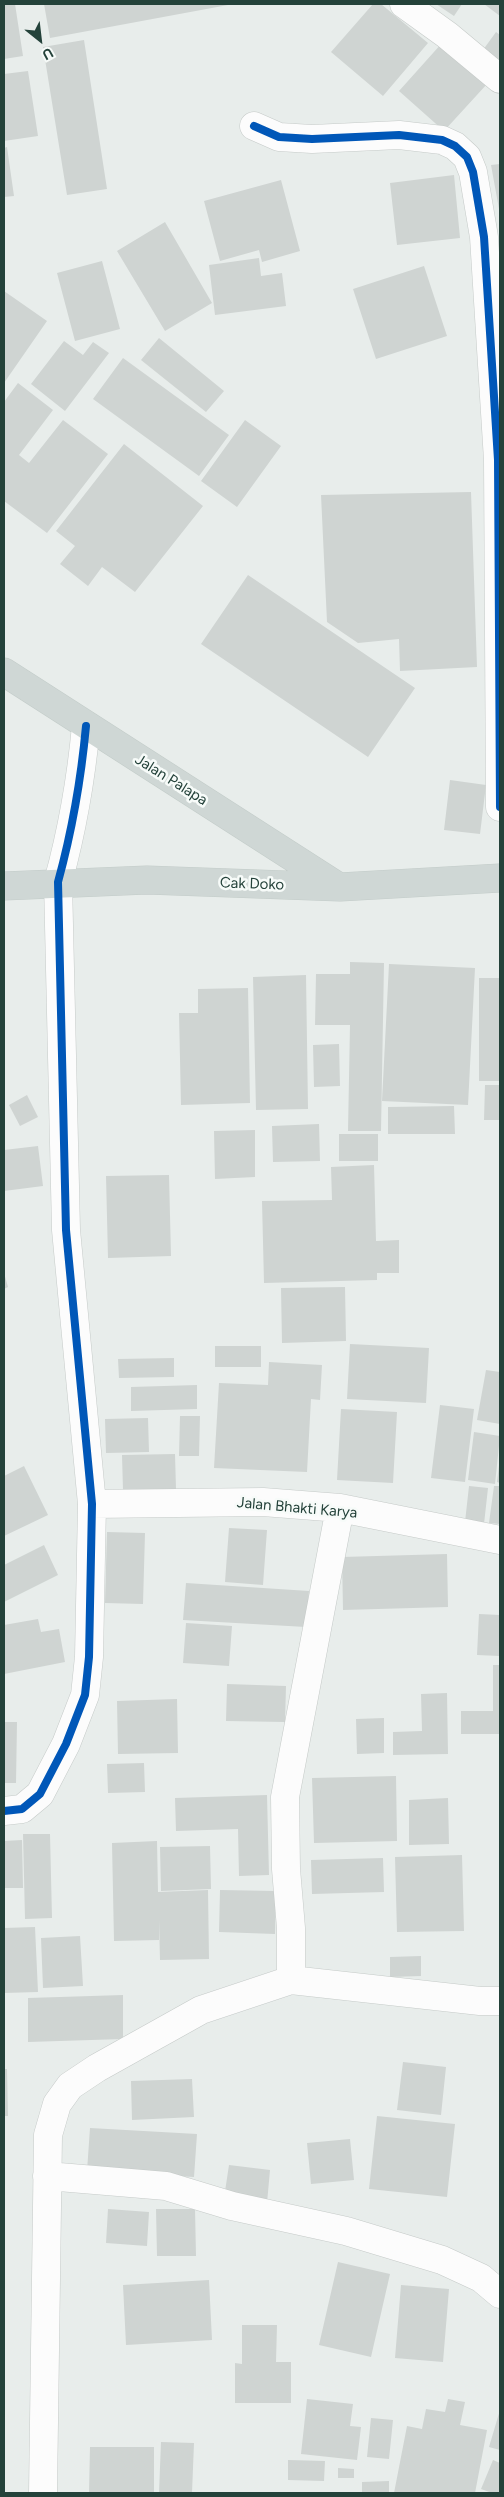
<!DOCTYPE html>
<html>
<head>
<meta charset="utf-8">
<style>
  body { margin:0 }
  #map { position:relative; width:504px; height:2497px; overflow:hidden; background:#e8edeb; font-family:Figtree,sans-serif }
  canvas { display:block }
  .frame { position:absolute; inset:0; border:5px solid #24423a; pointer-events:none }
  .north { position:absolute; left:15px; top:15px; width:50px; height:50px; -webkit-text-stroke:4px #f7fbf9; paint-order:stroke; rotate:151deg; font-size:14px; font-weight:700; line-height:20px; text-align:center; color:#24423a }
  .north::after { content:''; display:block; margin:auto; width:18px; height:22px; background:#24423a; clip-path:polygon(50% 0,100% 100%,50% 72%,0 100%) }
</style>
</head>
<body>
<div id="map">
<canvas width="504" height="2497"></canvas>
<div class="frame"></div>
<div class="north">U</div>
</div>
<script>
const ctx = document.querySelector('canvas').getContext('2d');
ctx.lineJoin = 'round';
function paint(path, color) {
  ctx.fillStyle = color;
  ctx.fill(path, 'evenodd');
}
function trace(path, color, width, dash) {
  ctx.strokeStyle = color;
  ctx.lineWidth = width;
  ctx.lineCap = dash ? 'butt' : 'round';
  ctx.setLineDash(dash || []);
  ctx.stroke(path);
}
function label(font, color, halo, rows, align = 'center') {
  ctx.font = font + ' Figtree,sans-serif';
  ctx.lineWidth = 5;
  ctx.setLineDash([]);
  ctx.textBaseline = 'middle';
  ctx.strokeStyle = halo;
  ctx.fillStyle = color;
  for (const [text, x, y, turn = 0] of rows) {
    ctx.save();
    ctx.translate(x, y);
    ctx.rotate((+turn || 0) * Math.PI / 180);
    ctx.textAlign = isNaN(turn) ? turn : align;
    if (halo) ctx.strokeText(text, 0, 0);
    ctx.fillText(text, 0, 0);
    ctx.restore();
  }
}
paint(new Path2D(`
  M4 4H15L23 56 4 59Z
  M44 4H228V5L50 38Z
  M373 4H381L428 43 383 96 331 52Z
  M436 4H462L454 16Z
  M484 4H500V16Z
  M496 32 500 35V62L483 50Z
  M84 40 107 189 67 195 43 47Z
  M442 43 487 84 444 131 399 91Z
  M28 71 38 136 4 141V74Z
  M7 147 14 196 4 197V148Z
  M500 164V209H499L491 165Z
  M454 175 460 238 397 245 390 183Z
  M281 180 300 251 262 262 259 250 220 261 204 201Z
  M165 222 212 303 165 331 117 251Z
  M259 258 261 276 282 273 286 306 215 315 209 265Z
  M102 261 120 329 75 341 57 273Z
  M424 266 447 336 376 359 353 289Z
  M4 291 47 321 4 383Z
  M159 338 224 391 206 412 141 360Z
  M64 341 83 355 93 342 109 353 65 411 31 384Z
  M123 358 229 435 199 476 93 399Z
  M18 383 53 410 19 455 29 463 63 420 108 454 47 533 4 501V402Z
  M245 420 281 446 237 507 201 481Z
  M124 444 203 506 135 592 102 567 88 586 60 564 75 546 56 531Z
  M471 492 477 667 400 671 399 639 358 643 327 622 321 495Z
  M248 575 415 688 368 757 201 644Z
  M450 780 486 785 480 834 444 830Z
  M350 962 384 963 381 1131H348L350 1025H315L316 974H350Z
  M389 964 475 968 468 1105 382 1101Z
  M306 975 308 1109 256 1110 253 977Z
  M479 978H500V1081H479Z
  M248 988 250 1103 181 1105 179 1013H198V989Z
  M339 1044 340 1086 314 1087 313 1045Z
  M485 1085H500V1120H484Z
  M27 1095 38 1117 20 1126 9 1105Z
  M454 1106 455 1134H388V1107Z
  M319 1124 320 1161 273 1162 272 1126Z
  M255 1130V1177L215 1179 214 1131Z
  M339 1134H378V1161H339Z
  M38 1146 43 1186 4 1191V1150Z
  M374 1165 376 1241 399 1240V1273H377V1280L264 1283 262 1201 332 1200 331 1167Z
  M169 1175 171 1256 108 1258 106 1176Z
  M4 1273 8 1287 4 1289Z
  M345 1287 346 1341 282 1343 281 1288Z
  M350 1344 429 1348 426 1403 347 1399Z
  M215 1346H261V1367H215Z
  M174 1358V1377L119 1378 118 1359Z
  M269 1362 322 1365 320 1400 311 1399 307 1472 214 1468 219 1383 268 1385Z
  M486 1370 500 1372V1424L477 1420Z
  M197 1385V1409L131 1411V1387Z
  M440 1405 474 1409 465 1482 431 1478Z
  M341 1409 397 1412 393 1483 337 1480Z
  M180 1416H200L199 1456H179Z
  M148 1418 149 1452 106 1453 105 1419Z
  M474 1432 500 1436 495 1484 468 1480Z
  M175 1454 176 1489 123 1490 122 1455Z
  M499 1465H500V1483L497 1482Z
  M24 1466 48 1515 4 1536V1476Z
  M469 1486 488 1488 484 1524 465 1522Z
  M494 1486H500V1524L489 1523Z
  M229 1528 267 1530 263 1585 225 1582Z
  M107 1532 145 1533 143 1604 105 1603Z
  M44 1545 58 1575 4 1602V1565Z
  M447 1554 448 1607 343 1610 342 1557Z
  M186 1583 309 1591 306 1627 183 1620Z
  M479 1614 500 1615V1656L477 1655Z
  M38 1619 41 1632 59 1629 65 1662 4 1674V1625Z
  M186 1623 232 1626 229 1666 183 1663Z
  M493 1665H500V1734H461V1711H493Z
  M227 1684 286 1686 285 1722 226 1721Z
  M447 1693 448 1754 393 1755V1732L422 1731 421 1694Z
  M177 1699 178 1753 118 1754 117 1701Z
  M384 1718V1753L357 1754 356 1719Z
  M4 1722H17L16 1783H4Z
  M144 1763 145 1792 108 1793 107 1764Z
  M396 1776 397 1841 314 1843 312 1778Z
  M267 1795 269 1875 239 1876 238 1829 176 1831 175 1798Z
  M448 1798 449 1844 409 1845V1800Z
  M23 1834H50L52 1918 25 1919Z
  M22 1840 23 1888H4V1841Z
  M157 1841 158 1892 208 1890 209 1959 160 1960 159 1920V1940L114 1941 112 1843Z
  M210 1846 211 1889 161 1891 160 1847Z
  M462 1855 464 1931 397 1932 395 1857Z
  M383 1858 384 1892 312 1894 311 1860Z
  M220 1890 276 1891 275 1934 219 1932Z
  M35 1927 38 1992 4 1993V1928Z
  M80 1936 83 1986 43 1988 41 1938Z
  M421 1956V1976L390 1977V1957Z
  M123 1995V2039L28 2042V1998Z
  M403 2062 446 2067 441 2115 397 2110Z
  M4 2069H7L8 2116H4Z
  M192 2079 194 2117 132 2120 131 2081Z
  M377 2116 455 2124 447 2197 369 2189Z
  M90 2128 197 2134 194 2177 87 2171Z
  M350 2139 354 2180 311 2184 307 2143Z
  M229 2165 270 2170 267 2203 224 2198Z
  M108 2209 149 2212 147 2246 106 2243Z
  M156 2209H195L196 2256H157Z
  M338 2262 390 2274 371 2357 319 2345Z
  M209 2280 212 2340 126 2345 123 2285Z
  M401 2285 449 2289 443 2362 395 2358Z
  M242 2325H277L276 2362H291V2403H235V2363L242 2364Z
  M307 2399 353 2404 350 2426 361 2427 357 2460 301 2454Z
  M448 2399 465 2402 460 2425 487 2430 475 2493H394L407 2426 422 2429 426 2409 445 2412Z
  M500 2410V2450L489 2447Z
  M371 2418 393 2420 389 2459 367 2457Z
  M161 2442 194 2443 192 2493H159Z
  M90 2447H154V2493H89Z
  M288 2460 325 2461 324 2481 288 2480Z
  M493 2460 500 2463V2493H492L481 2489Z
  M338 2468 354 2469V2478H338Z
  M389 2481V2493H362V2482Z`), '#cfd4d2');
const minor = new Path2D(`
  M404 4 447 35 500 79
  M254 126 279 137 312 139 399 135 442 140 455 146 467 157 473 172 484 237 498 460 500 807
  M92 1504 263 1502 340 1508 500 1540
  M4 1811 22 1809 40 1794 66 1744 85 1695 89 1657 92 1504 66 1230 58 882C72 831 81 780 86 726
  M291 1980V1928L286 1869 285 1797 340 1508
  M47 2176 166 2186 232 2206 346 2231 442 2260 481 2278 500 2294
  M43 2493 48 2135 57 2104 70 2086 97 2068 201 2010 291 1980 480 2001H500`);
const major = new Path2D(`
  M4 672 339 887
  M4 886 147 880 340 887 500 878`);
trace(minor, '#c5cac8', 29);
trace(major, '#c3ccc9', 29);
trace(minor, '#fcfcfc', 28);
trace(major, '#cfd7d5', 28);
trace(new Path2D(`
  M254 126 279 137 312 139 399 135 442 140 455 146 467 157 473 172 484 237 498 460 500 807
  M4 1811 22 1809 40 1794 66 1744 85 1695 89 1657 92 1504 66 1230 58 882C72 831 81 780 86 726`), '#0057b8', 8);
label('15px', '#24423a', '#f7fbf9', [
  ["Jalan Palapa",171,780,32],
  ["Cak Doko",252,884,2],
  ["Jalan Bhakti Karya",297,1508,5]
]);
</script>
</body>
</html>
